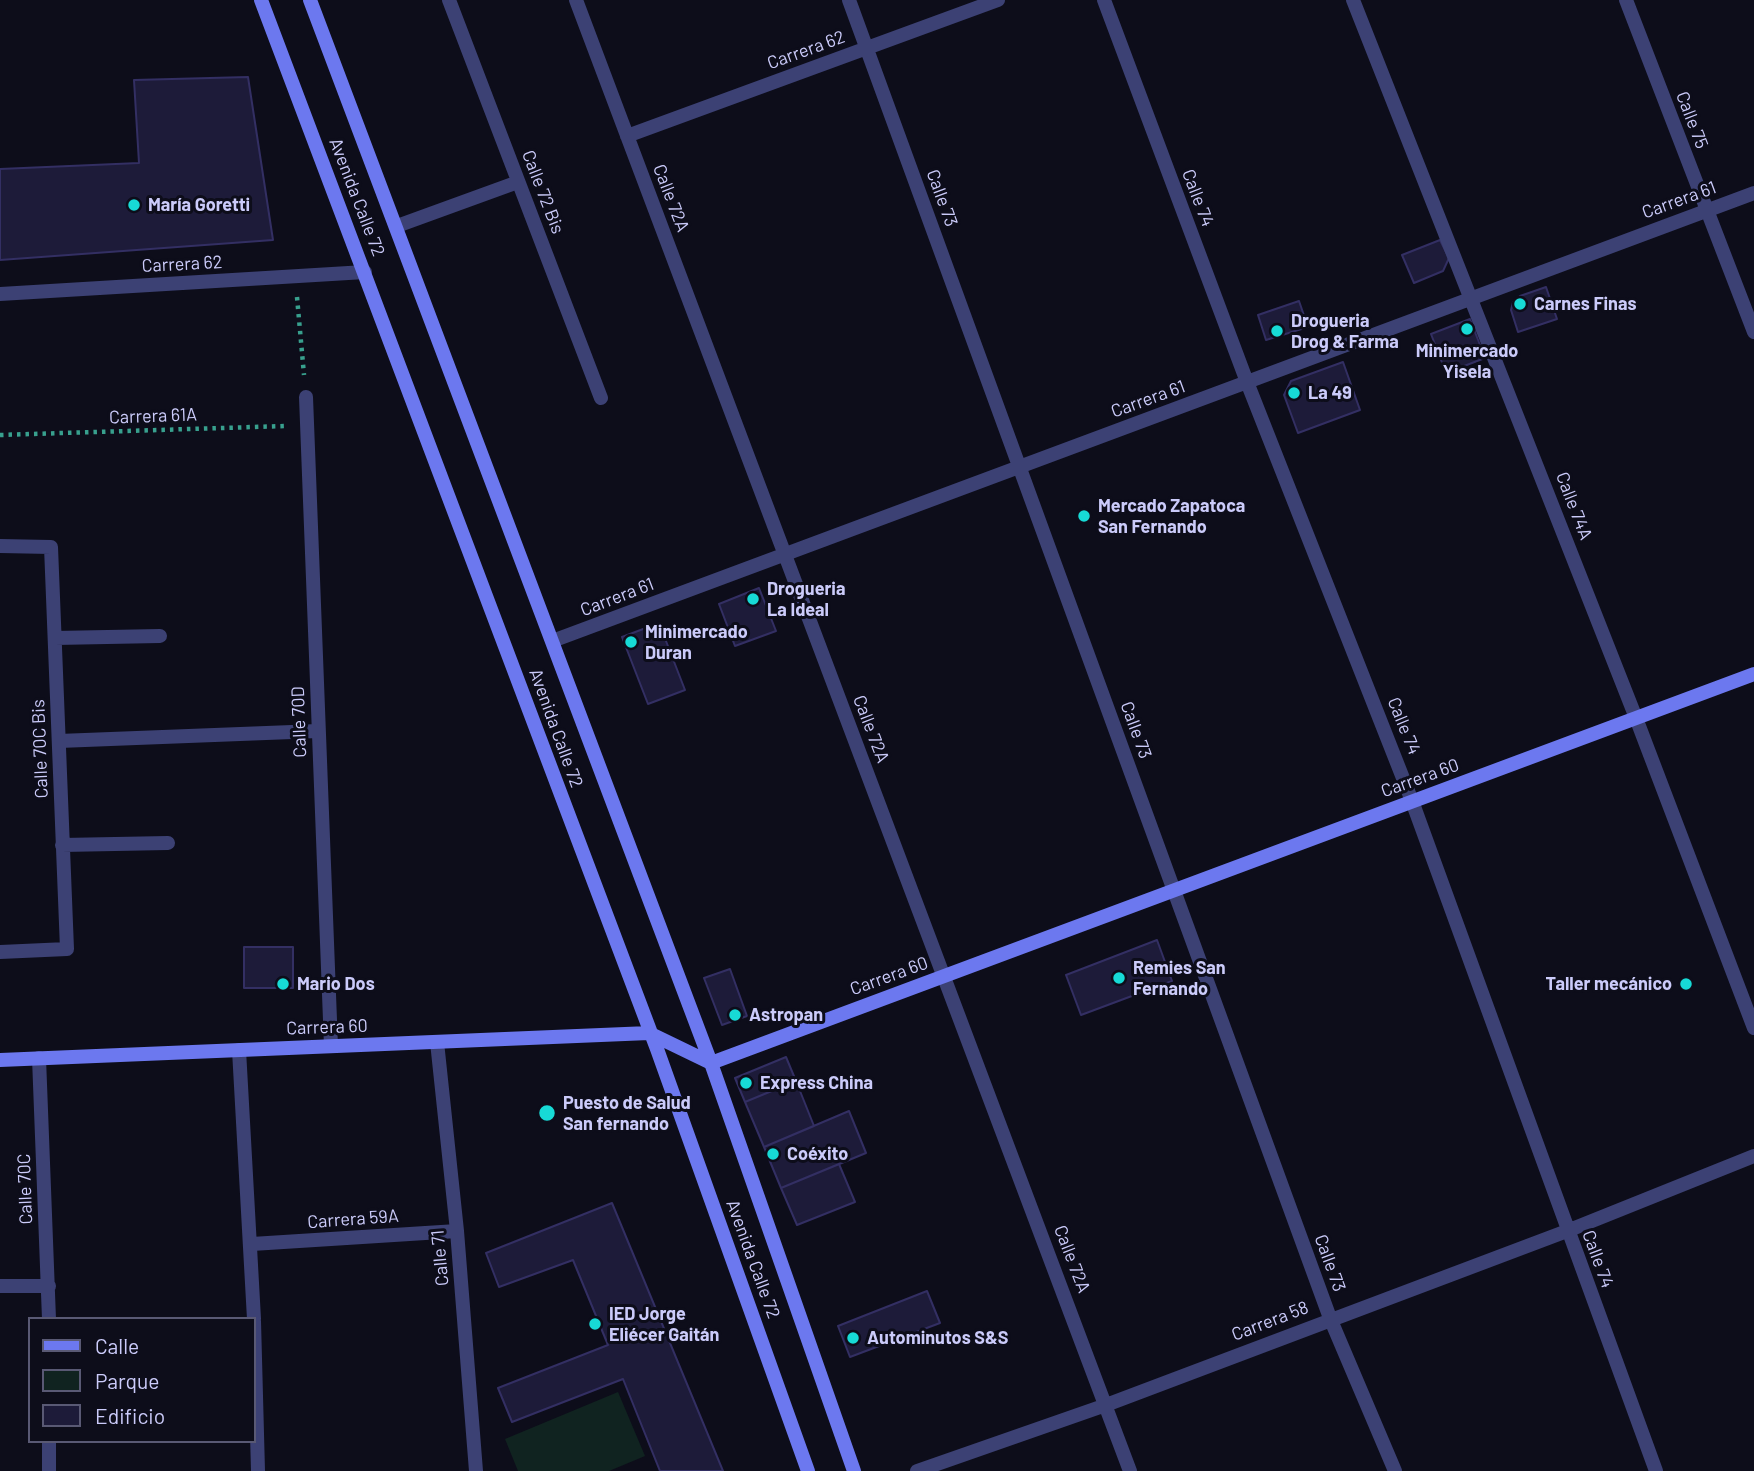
<!DOCTYPE html>
<html>
<head>
<meta charset="utf-8">
<style>
  body { margin:0 }
  #map { position:relative; width:1754px; height:1471px; overflow:hidden; background:#0d0d1a; font-family:Barlow,sans-serif }
  canvas { display:block }
  .legend { position:absolute; left:28px; top:1317px; width:228px; height:126px; box-sizing:border-box; background:#0d0d1a; border:2px solid #595974; margin:0; padding:9px 12px; list-style:none; font-size:21px; color:#cbcbfa }
  .legend li { display:flex; align-items:center; gap:14px; height:35px }
  .legend b { width:35px; border:2px solid #595974 }
</style>
</head>
<body>
<div id="map">
<canvas width="1754" height="1471"></canvas>
<ul class="legend">
<li><b style="height:9px;background:#6c78ef"></b>Calle</li>
<li><b style="height:19px;background:#102320"></b>Parque</li>
<li><b style="height:19px;background:#1d1b39"></b>Edificio</li>
</ul>
</div>
<script>
const ctx = document.querySelector('canvas').getContext('2d');
ctx.lineJoin = 'round';
function paint(path, color) {
  ctx.fillStyle = color;
  ctx.fill(path, 'evenodd');
}
function trace(path, color, width, dash) {
  ctx.strokeStyle = color;
  ctx.lineWidth = width;
  ctx.lineCap = dash ? 'butt' : 'round';
  ctx.setLineDash(dash || []);
  ctx.stroke(path);
}
function label(font, color, halo, rows, align = 'center') {
  ctx.font = font + ' Barlow,sans-serif';
  ctx.lineWidth = 6;
  ctx.setLineDash([]);
  ctx.textBaseline = 'middle';
  ctx.strokeStyle = halo;
  ctx.fillStyle = color;
  for (const [text, x, y, turn = 0] of rows) {
    ctx.save();
    ctx.translate(x, y);
    ctx.rotate((+turn || 0) * Math.PI / 180);
    ctx.textAlign = isNaN(turn) ? turn : align;
    if (halo) ctx.strokeText(text, 0, 0);
    ctx.fillText(text, 0, 0);
    ctx.restore();
  }
}
paint(new Path2D(`
  M618 1392 645 1456 609 1471H518L505 1439Z`), '#102320');
const building = new Path2D(`
  M248 77 273 240 0 260V169L139 163 134 80Z
  M1440 240 1449 258 1443 271 1414 283 1402 255Z
  M1546 287 1557 319 1518 332 1511 310 1513 302 1520 296Z
  M1299 301 1308 327 1266 340 1258 315Z
  M1470 319 1485 358 1446 373 1431 334Z
  M1343 362 1360 410 1298 433 1284 395 1291 381Z
  M759 588 776 631 735 646 719 604Z
  M659 623 685 690 648 704 622 637Z
  M1157 940 1172 981 1081 1015 1066 975Z
  M244 947H293V988H244Z
  M730 969 747 1016 722 1025 704 978Z
  M786 1057 796 1081 745 1102 735 1078Z
  M796 1081 814 1126 764 1147 745 1102Z
  M849 1111 866 1153 781 1188 764 1147Z
  M839 1164 855 1202 797 1225 781 1188Z
  M612 1203 723 1471H660L623 1379 512 1422 498 1388 608 1345 573 1260 499 1287 486 1253Z
  M927 1291 940 1323 850 1357 838 1326Z`);
paint(building, '#1d1b39');
trace(building, '#332f63', 2);
trace(new Path2D(`
  M297 297 304 375
  M0 435 285 426`), '#38a08e', 4.5, [3.5, 5]);
trace(new Path2D(`
  M449 0 601 398
  M397 226 518 182`), '#3c4174', 14);
trace(new Path2D(`
  M576 0 1130 1471
  M849 0 1330 1318 1395 1471
  M1104 0 1247 382 1412 801 1656 1471
  M1353 0 1636 718 1754 1028
  M1626 0 1754 332
  M627 136 998 0
  M0 294 365 272
  M306 397 331 1046
  M0 546 51 547 67 949 0 952
  M55 638 160 636
  M555 640 1754 193
  M59 741 318 731
  M62 845 168 843
  M437 1042 457 1231 476 1471
  M239 1050 254 1319
  M39 1058 49 1319
  M252 1244 457 1231
  M0 1286H49
  M254 1321 258 1471
  M49 1441V1471
  M917 1471 1106 1405 1567 1231 1754 1156`), '#3c4174', 14);
trace(new Path2D(`
  M261 0 657 1049 808 1471
  M310 0 711 1063 854 1471
  M0 1060 649 1033 711 1063 1754 674`), '#6c78ef', 14);
for (const [x, y, r, color] of [
  [134,205,7,"#17dad6"],
  [1520,304,7,"#17dad6"],
  [1467,329,7,"#17dad6"],
  [1277,331,7,"#17dad6"],
  [1294,393,7,"#17dad6"],
  [1084,516,7,"#17dad6"],
  [753,599,7,"#17dad6"],
  [631,642,7,"#17dad6"],
  [1119,978,7,"#17dad6"],
  [283,984,7,"#17dad6"],
  [1686,984,7,"#17dad6"],
  [735,1015,7,"#17dad6"],
  [746,1083,7,"#17dad6"],
  [547,1113,9,"#17dad6"],
  [773,1154,7,"#17dad6"],
  [595,1324,7,"#17dad6"],
  [853,1338,7,"#17dad6"]
]) {
  const dot = new Path2D();
  dot.arc(x, y, r, 0, 2 * Math.PI);
  ctx.fillStyle = color;
  ctx.fill(dot);
  trace(dot, '#0d0d1a', 2.5);
}
label('18px', '#cbcbfa', '#0d0d1a', [
  ["Carrera 62",806,50,-20],
  ["Calle 75",1692,120,69],
  ["Calle 72 Bis",543,192,69],
  ["Avenida Calle 72",357,197,69],
  ["Calle 72A",671,198,69],
  ["Calle 73",942,198,70],
  ["Calle 74",1198,198,69],
  ["Carrera 61",1679,200,-20],
  ["Carrera 62",182,264,-3],
  ["Carrera 61",1148,399,-20],
  ["Carrera 61A",153,416,-2],
  ["Calle 74A",1574,506,69],
  ["Carrera 61",617,597,-21],
  ["Calle 70D",299,722,-92],
  ["Calle 74",1404,726,68],
  ["Avenida Calle 72",556,728,70],
  ["Calle 72A",871,729,69],
  ["Calle 73",1136,730,70],
  ["Calle 70C Bis",40,749,-92],
  ["Carrera 60",1420,778,-20],
  ["Carrera 60",889,976,-20],
  ["Carrera 60",327,1027,-2],
  ["Calle 70C",25,1189,-92],
  ["Carrera 59A",353,1219,-4],
  ["Calle 71",440,1258,-95],
  ["Avenida Calle 72",753,1259,70],
  ["Calle 72A",1072,1259,69],
  ["Calle 74",1598,1259,70],
  ["Calle 73",1330,1263,70],
  ["Carrera 58",1270,1321,-21]
]);
label('bold 18px', '#cbcbfa', '#0d0d1a', [
  ["María Goretti",148,205],
  ["Carnes Finas",1534,304],
  ["Drogueria",1291,321],
  ["Drog & Farma",1291,342],
  ["Minimercado",1467,351,"center"],
  ["Yisela",1467,372,"center"],
  ["La 49",1308,393],
  ["Mercado Zapatoca",1098,506],
  ["San Fernando",1098,527],
  ["Drogueria",767,589],
  ["La Ideal",767,610],
  ["Minimercado",645,632],
  ["Duran",645,653],
  ["Remies San",1133,968],
  ["Fernando",1133,989],
  ["Mario Dos",297,984],
  ["Taller mecánico",1672,984,"right"],
  ["Astropan",749,1015],
  ["Express China",760,1083],
  ["Puesto de Salud",563,1103],
  ["San fernando",563,1124],
  ["Coéxito",787,1154],
  ["IED Jorge",609,1314],
  ["Eliécer Gaitán",609,1335],
  ["Autominutos S&S",867,1338]
], 'left');
</script>
</body>
</html>
